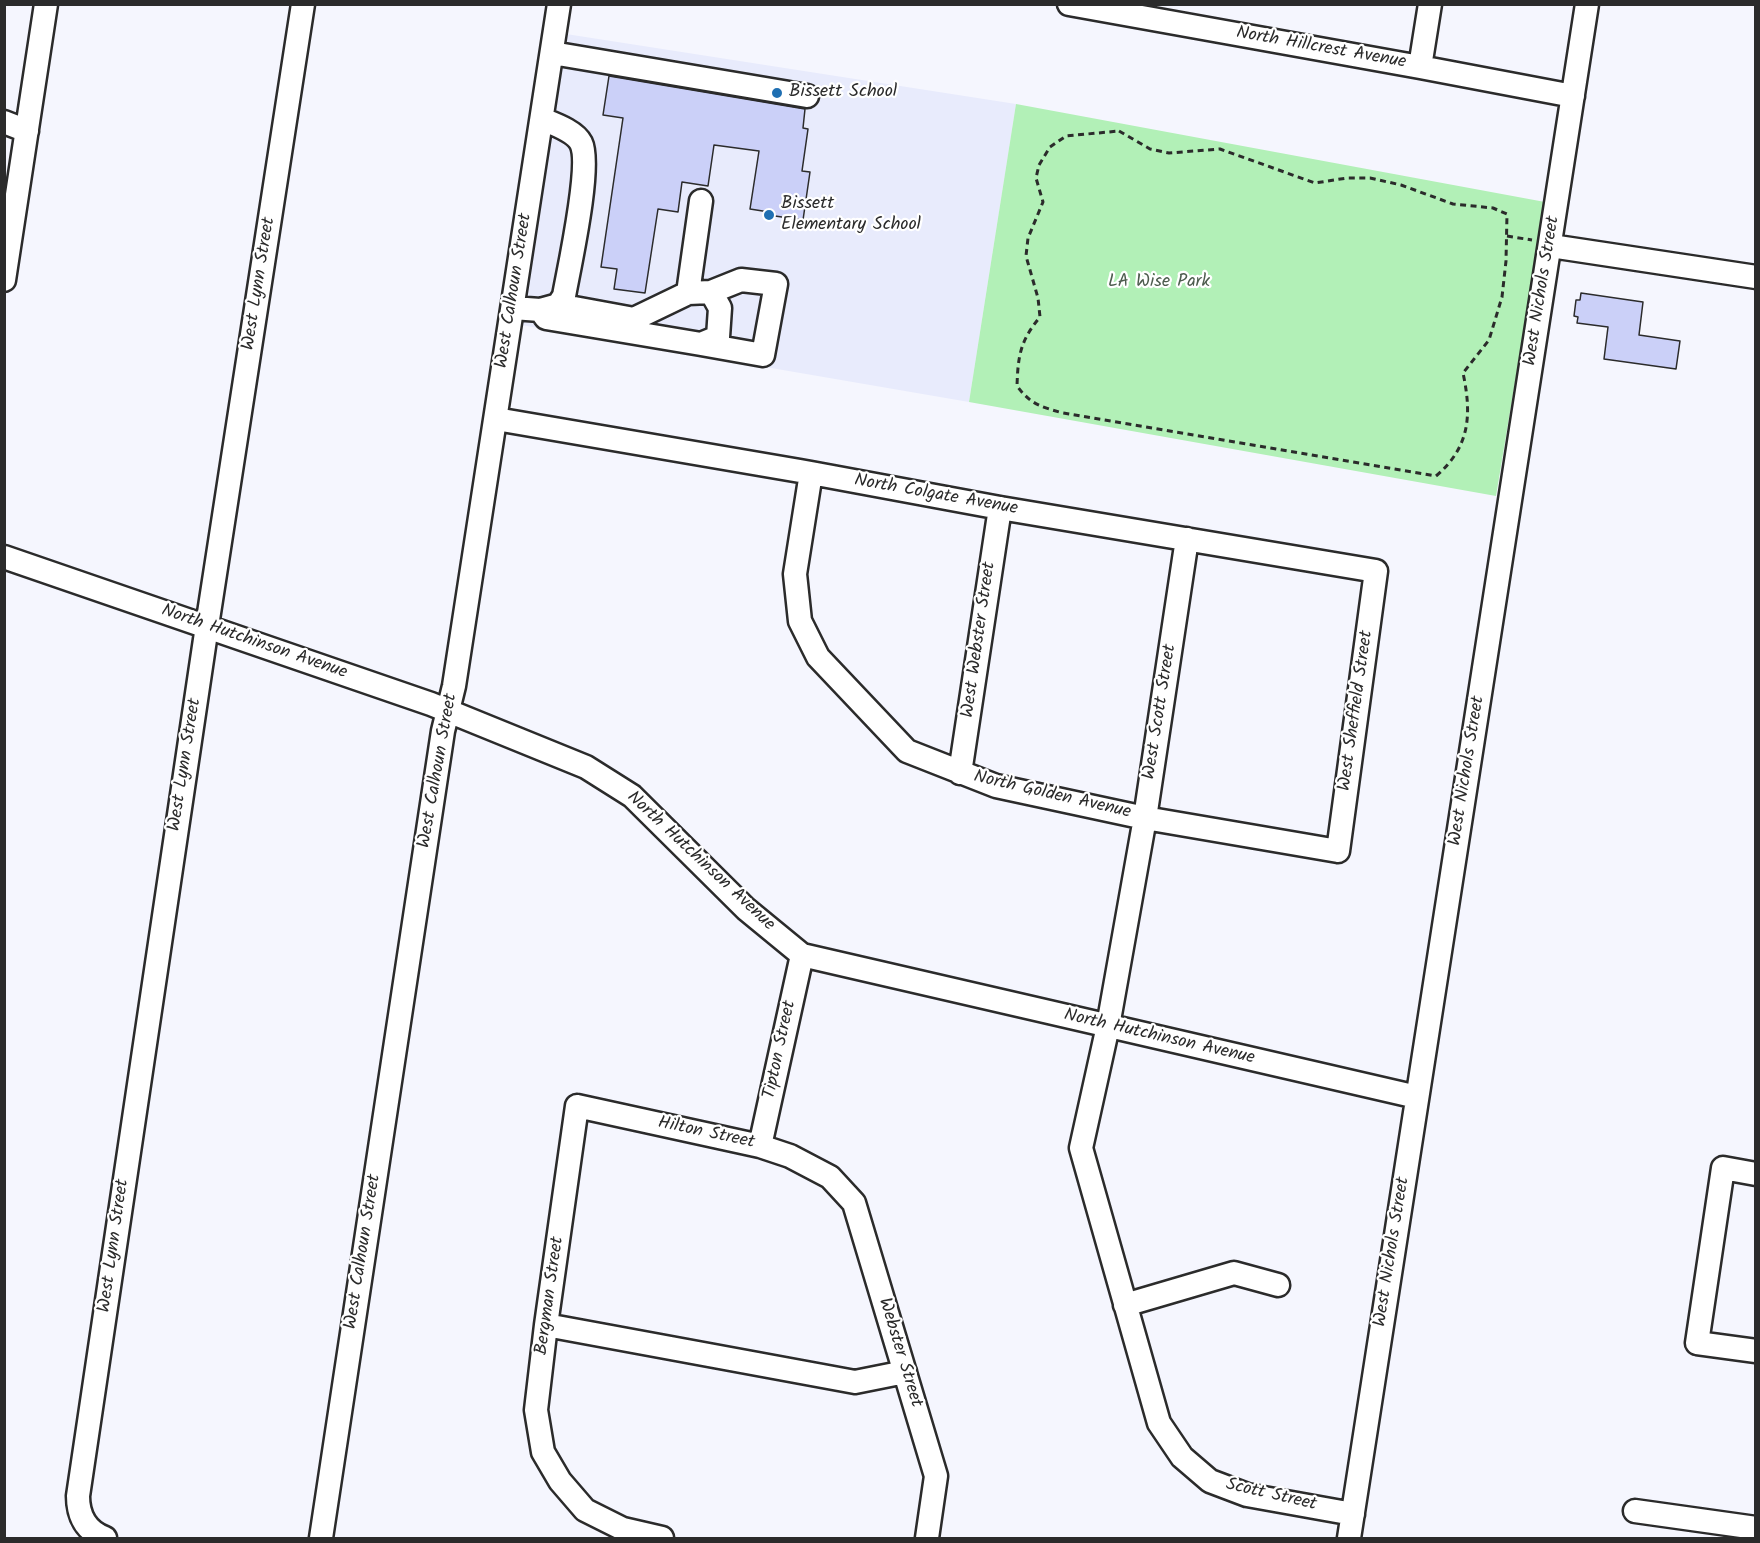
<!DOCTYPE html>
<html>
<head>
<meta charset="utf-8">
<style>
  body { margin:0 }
  #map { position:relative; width:1760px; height:1543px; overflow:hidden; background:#f5f6fe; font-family:Kalam,sans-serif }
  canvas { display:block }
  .frame { position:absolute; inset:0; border:6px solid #2b2b2b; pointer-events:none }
</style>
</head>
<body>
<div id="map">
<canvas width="1760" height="1543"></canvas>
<div class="frame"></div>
</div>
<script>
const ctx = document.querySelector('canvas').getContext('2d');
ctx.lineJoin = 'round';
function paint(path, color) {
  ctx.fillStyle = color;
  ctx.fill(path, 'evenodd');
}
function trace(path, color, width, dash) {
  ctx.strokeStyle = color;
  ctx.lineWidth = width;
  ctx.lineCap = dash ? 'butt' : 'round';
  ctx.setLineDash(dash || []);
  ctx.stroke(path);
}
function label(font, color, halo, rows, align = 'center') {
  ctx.font = font + ' Kalam,sans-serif';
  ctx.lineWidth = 4.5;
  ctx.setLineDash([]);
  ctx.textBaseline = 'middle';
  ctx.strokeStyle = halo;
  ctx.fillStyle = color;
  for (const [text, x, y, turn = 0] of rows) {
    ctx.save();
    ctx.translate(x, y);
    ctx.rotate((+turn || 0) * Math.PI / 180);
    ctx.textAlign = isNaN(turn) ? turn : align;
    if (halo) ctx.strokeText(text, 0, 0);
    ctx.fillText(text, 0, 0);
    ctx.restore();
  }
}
paint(new Path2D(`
  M566 34 1016 104 969 402 521 325Z`), '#e8ebfc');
paint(new Path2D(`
  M1016 104 1545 202 1496 496 969 402Z`), '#b2f0b7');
const building = new Path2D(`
  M609 76 805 109 803 128 808 129 802 171 810 172 803 220 768 215 769 212 750 209 759 151 714 145 708 186 682 182 678 212 658 209 645 293 614 289 617 269 601 267 623 118 603 115Z
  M1581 293 1643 302 1639 335 1680 341 1676 369 1604 359 1608 327 1577 323 1578 317 1574 316 1576 300H1580Z`);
paint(building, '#cbd0f8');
trace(building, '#2b2b2b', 1.5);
const minor = new Path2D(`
  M1069 4 1420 67 1573 96
  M552 53 807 96
  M1420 67 1430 4
  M542 119C554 124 575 131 581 143 592 165 569 268 564 296L558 305
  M4 122 27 131
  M1551 246 1756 277
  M4 280 46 4
  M688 293 701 201
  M513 308 540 310 558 305 634 319 688 293 711 292 720 308 718 337 701 344 546 318 540 310
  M701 344 763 355 776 284 741 280 711 292
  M496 419 800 471 811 473 1000 508 1376 571 1338 851 1145 818 996 786 907 751 818 657 800 621 795 574 811 473
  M1187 539 1145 818 1108 1026 1081 1148 1159 1423 1182 1457 1210 1481 1247 1495 1353 1514
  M4 557 431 704 586 767 632 796 746 909 802 955 1417 1097
  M960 773 1000 508
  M760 1146 802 955
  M1756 1174 1723 1168 1697 1343 1756 1351
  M1125 1305 1234 1273 1278 1285
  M546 1325 855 1382 905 1372
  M1635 1511 1756 1528
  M105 1538C86 1531 78 1516 78 1496L207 626 303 4
  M321 1538 443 731 454 686 559 4
  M662 1538 623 1529 585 1510 560 1481 543 1452 536 1410 546 1325 577 1106 760 1146 790 1156 830 1177 854 1203 936 1476 927 1538
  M1349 1538 1587 4`);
trace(minor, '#2b2b2b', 27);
trace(new Path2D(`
  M1119 131 1150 149 1169 153 1220 149 1315 183 1347 178H1370L1401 185 1453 204 1493 208 1507 214 1506 261 1502 297 1489 340 1463 373C1472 415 1470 447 1436 476L1063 413C1042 407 1031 405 1017 386 1018 356 1020 341 1040 317L1038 298 1026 256 1028 238 1043 202 1036 178 1039 165 1050 147 1066 136Z
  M1507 236 1532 240`), '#2b2b2b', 3, [6, 4.5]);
trace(minor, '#fff', 22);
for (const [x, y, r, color] of [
  [777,93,6,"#1f6fb2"],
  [769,215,6,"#1f6fb2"]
]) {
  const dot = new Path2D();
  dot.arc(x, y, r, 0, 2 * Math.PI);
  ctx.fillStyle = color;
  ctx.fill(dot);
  trace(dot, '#fff', 2);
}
label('18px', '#2b2b2b', '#fff', [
  ["North Hillcrest Avenue",1321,49,10],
  ["West Lynn Street",260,284,-81],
  ["West Calhoun Street",515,291,-81],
  ["West Nichols Street",1543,291,-81],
  ["North Colgate Avenue",936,496,10],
  ["West Webster Street",980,640,-82],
  ["North Hutchinson Avenue",254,643,19],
  ["West Sheffield Street",1357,711,-82],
  ["West Scott Street",1161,712,-81],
  ["West Lynn Street",186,765,-81],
  ["West Calhoun Street",439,771,-80],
  ["West Nichols Street",1468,771,-81],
  ["North Golden Avenue",1052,796,13],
  ["North Hutchinson Avenue",700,862,43],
  ["North Hutchinson Avenue",1159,1038,13],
  ["Tipton Street",781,1050,-78],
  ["Hilton Street",706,1134,12],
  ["West Lynn Street",115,1246,-82],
  ["West Calhoun Street",364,1252,-81],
  ["West Nichols Street",1393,1252,-81],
  ["Bergman Street",551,1296,-82],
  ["Webster Street",899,1353,73],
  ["Scott Street",1271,1496,13]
]);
label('18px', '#2b2b2b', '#fff', [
  ["Bissett School",789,93],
  ["Bissett",781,205],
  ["Elementary School",781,226]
], 'left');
label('18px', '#4d5c4e', '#fff', [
  ["LA Wise Park",1159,283]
]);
</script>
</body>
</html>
